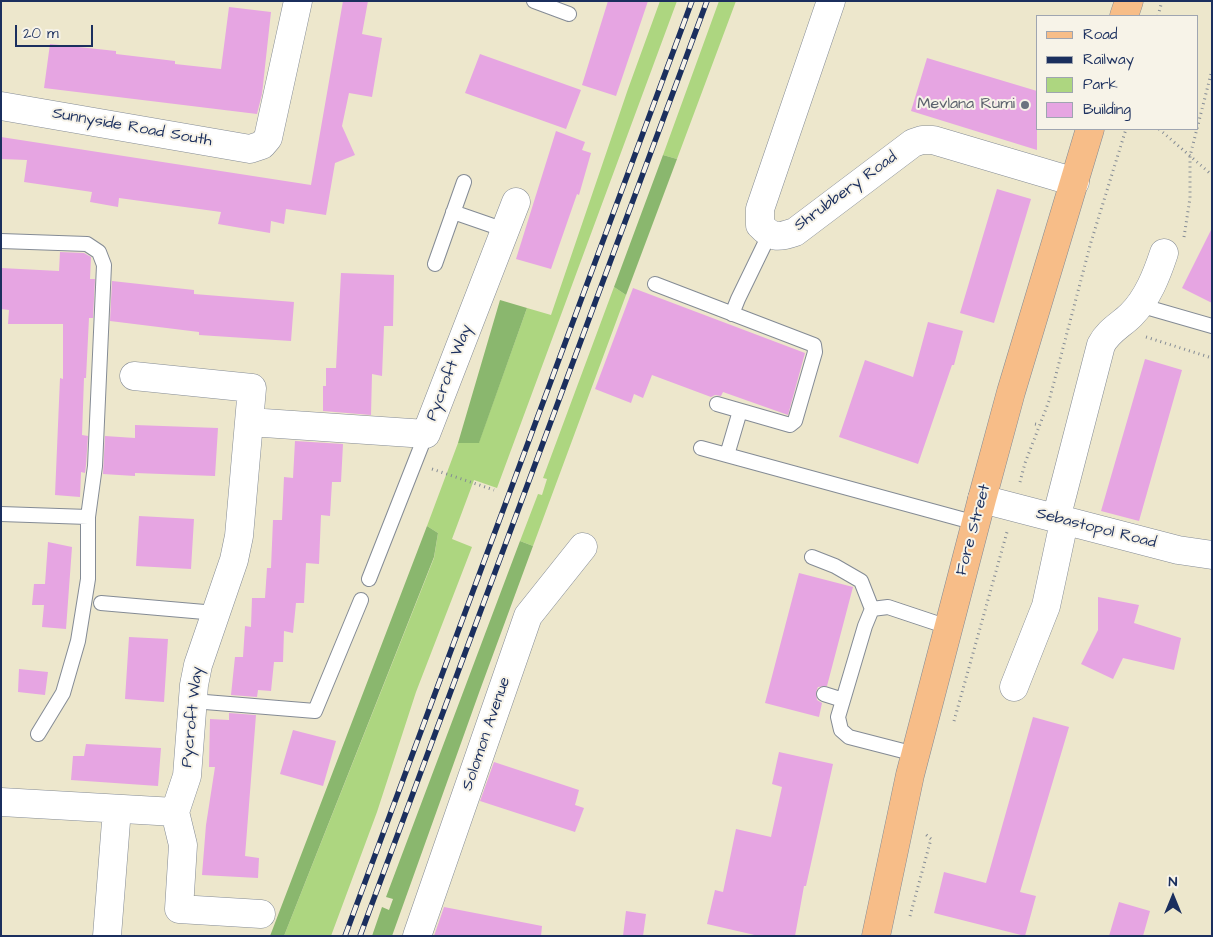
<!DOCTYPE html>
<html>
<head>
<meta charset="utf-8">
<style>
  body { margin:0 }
  #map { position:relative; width:1213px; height:937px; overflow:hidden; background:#ede7cc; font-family:"Architects Daughter",sans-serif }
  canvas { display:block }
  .frame { position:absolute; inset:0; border:2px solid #1b2f5e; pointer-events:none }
  .legend { position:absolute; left:1036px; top:15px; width:162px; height:115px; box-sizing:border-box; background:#f7f3e8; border:1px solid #9fa5b1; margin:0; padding:6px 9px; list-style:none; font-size:15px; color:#1b2f5e }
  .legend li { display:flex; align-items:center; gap:10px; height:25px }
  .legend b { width:25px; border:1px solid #9fa5b1 }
  .north { position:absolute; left:1148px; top:872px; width:50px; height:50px; -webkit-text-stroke:4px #f7f3e8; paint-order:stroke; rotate:0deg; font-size:14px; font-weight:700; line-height:20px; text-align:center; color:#1b2f5e }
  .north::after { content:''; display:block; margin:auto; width:18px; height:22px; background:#1b2f5e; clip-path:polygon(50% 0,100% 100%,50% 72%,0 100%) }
  .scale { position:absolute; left:15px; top:25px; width:78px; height:22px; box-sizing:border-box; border:2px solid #1b2f5e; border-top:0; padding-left:6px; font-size:15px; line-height:18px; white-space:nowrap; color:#1b2f5e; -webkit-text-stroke:4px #f7f3e8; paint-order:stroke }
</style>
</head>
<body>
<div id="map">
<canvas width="1213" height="937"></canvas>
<div class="frame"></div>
<ul class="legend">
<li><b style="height:6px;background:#f7bd88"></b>Road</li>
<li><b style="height:6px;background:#1b2f5e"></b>Railway</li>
<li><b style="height:14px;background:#add680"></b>Park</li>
<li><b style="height:14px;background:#e6a5e2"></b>Building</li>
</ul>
<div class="north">N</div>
<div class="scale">20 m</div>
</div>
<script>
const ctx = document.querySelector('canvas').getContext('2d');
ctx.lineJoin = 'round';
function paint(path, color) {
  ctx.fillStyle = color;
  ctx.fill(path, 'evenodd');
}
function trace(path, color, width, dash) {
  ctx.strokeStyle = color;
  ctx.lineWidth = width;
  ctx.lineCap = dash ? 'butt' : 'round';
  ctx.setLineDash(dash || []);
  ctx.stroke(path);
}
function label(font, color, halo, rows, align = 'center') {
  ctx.font = font + ' "Architects Daughter",sans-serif';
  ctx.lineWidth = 4;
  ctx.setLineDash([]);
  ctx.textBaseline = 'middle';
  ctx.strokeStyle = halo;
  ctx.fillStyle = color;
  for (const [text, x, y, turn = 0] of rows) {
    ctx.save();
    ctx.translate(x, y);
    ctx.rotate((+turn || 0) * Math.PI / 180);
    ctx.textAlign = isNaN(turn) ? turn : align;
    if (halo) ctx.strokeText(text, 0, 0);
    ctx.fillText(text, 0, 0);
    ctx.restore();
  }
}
paint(new Path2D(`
  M660 1H677L497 488 474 480 452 539 472 547 416 692 377 812 331 936H284L434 558 438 533 427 526 458 443 479 442 527 308 551 315 628 89Z
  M719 1H736L677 159 663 155Z
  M614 287 626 295 533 546 520 541 538 494 542 495 547 479 543 478Z`), '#add680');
paint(new Path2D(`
  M663 155 677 159 626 295 614 287Z
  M500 300 527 308 479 443H458Z
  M427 526 438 533 434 557 284 936H270Z
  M520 541 533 546 480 690 392 936H372L382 907 389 910 393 899 386 897Z`), '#8ab76e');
paint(new Path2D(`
  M343 1H368L362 34 382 38 372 97 349 93 342 126 355 155 335 163 326 215 286 209 284 224 271 221 270 233 218 224 221 212 119 198 118 207 90 202 92 192 24 182 27 160 1 159V137L311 185Z
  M608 1H648L616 96 582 85Z
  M229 7 271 12 262 94 257 114 44 88 50 44 116 51V54L175 61V64L221 69Z
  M480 54 581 90 566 129 465 93Z
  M927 58 1037 91V150L911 111Z
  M556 131 585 142 582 150 591 153 579 195 577 194 551 269 516 259Z
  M997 189 1031 199 994 323 960 313Z
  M1212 228V303L1182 288Z
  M60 252 84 253 91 257 90 279H95L93 318H89L86 378H84L82 435 88 436 86 465 85 473 81 472 80 497 55 495 60 378 63 379V324H8L9 310 1 309V268L59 271Z
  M341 273 394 275 393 326H384L382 376 372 374 371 415 323 411V386H326V368H336Z
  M112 281 194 290V294L294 302 291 341 199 335V332L110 321Z
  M633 288 805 353 788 415 723 392 721 396 715 395 711 397 652 375 643 398 634 394 631 403 595 389Z
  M928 322 963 331 954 365H952L918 464 839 437 865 360 913 377Z
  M1145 359 1182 370 1139 521 1101 511Z
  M135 425 218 428 215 476 135 473V476L103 474 105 436 135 438Z
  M295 441 343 444 341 482H332L330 516 321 515 319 564 306 563 304 603H296L293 633 284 631 283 662H274L271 691 258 690 257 697 231 695 235 657H243L245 626 251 627 252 598H265L267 568H271L273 520H282L284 477 293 478Z
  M139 516 194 519 191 569 136 566Z
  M48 542 72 547 66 629 42 627 44 605H32L34 584H45Z
  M799 573 853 587 827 686 818 687 816 692 817 700 822 703 819 717 765 703Z
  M1098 597 1139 605 1134 623 1181 638 1174 670 1123 658 1113 679 1081 664 1098 630Z
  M129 637 168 639 164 702 125 699Z
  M19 669 48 672 45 695 18 692Z
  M229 713 256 715 245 856 259 858 258 878 202 875 206 825 215 767H209L210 719 229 720Z
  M1033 717 1069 727 1020 892 1036 896 1025 936 934 913 944 872 986 883Z
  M293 730 336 741 323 786 280 774Z
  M86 744 161 748 158 786 71 780 73 756H84Z
  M779 752 833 764 806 886H804L795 936H759L707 924 715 890 723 892 736 829 771 837 782 787 772 784Z
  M494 762 579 790 575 805 584 808 575 832 480 801Z
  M1119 902 1150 911 1143 936H1109Z
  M444 907 542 926 541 936H434Z
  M626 911 646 914 643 936H623Z`), '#e6a5e2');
const lane = new Path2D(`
  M534 1 569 14
  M453 212 505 230
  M1 241 87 244 99 252 104 265 95 466 88 517V579L78 641 63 693 38 734
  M435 264 464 182
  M655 284 814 345 815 352 795 421 790 425 717 404
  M1139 305 1212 326
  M732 314 738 299 769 235
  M701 448 976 523
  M727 455 740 411
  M1 514 88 517
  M812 557 835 566 861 581 872 609
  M369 579 426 434
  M101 603 216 613
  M824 694 843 700
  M193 701 315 711 361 600
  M915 754 849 737 841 730 838 717 865 626 872 609 888 607 948 627`);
const street = new Path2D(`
  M831 1 760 209V225C772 238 778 238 795 232L913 143 922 140H933L1075 182
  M1 106 250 149 262 145 268 138 298 1
  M249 422 426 434 516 202
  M982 499 1178 550 1212 555
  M1056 519 1101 345C1108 331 1121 325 1131 315 1148 298 1157 274 1164 253
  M1014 687 1046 606 1064 522
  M1 802 175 812 187 776 194 685 198 665 234 560 239 536 252 388 134 376
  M175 812 183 845 179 909 261 914
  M107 936 117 809
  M417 936 528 616 583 547`);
const primary = new Path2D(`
  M1124 16 1129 1
  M876 936 910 775 982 499 1011 392 1090 129`);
trace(lane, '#848b95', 16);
trace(street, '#848b95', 29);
trace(primary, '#848b95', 29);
trace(new Path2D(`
  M1158 16 1162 1
  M1159 129 1212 175
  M1184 237 1190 198V156L1212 70
  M1146 337 1212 358
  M1035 424 1040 425
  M432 469 494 490
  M1020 482 1025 463 1049 401 1091 242 1126 129
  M954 721 1007 532
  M910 916 931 839 924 833`), '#848b95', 3, [1, 4]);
trace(lane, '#fff', 14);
trace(street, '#fff', 28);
trace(primary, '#f7bd88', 28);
const rail = new Path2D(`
  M345 936 692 1
  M360 936 707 1`);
trace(rail, '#1b2f5e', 5.5);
trace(rail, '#f7f3e8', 4, [11]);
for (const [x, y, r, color] of [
  [1025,105,5,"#6b7280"]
]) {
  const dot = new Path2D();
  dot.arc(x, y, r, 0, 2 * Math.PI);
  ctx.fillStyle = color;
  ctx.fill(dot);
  trace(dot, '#f7f3e8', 2);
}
label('16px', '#5b616d', '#f7f3e8', [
  ["Mevlana Rumi",1015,105]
], 'right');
label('16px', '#1b2f5e', '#f7f3e8', [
  ["Sunnyside Road South",132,128,10],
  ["Shrubbery Road",846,192,-36],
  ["Pycroft Way",450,373,-69],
  ["Sebastopol Road",1096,529,14],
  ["Fore Street",974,530,-75],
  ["Pycroft Way",193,717,-84],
  ["Solomon Avenue",487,734,-71]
]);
</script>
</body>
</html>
